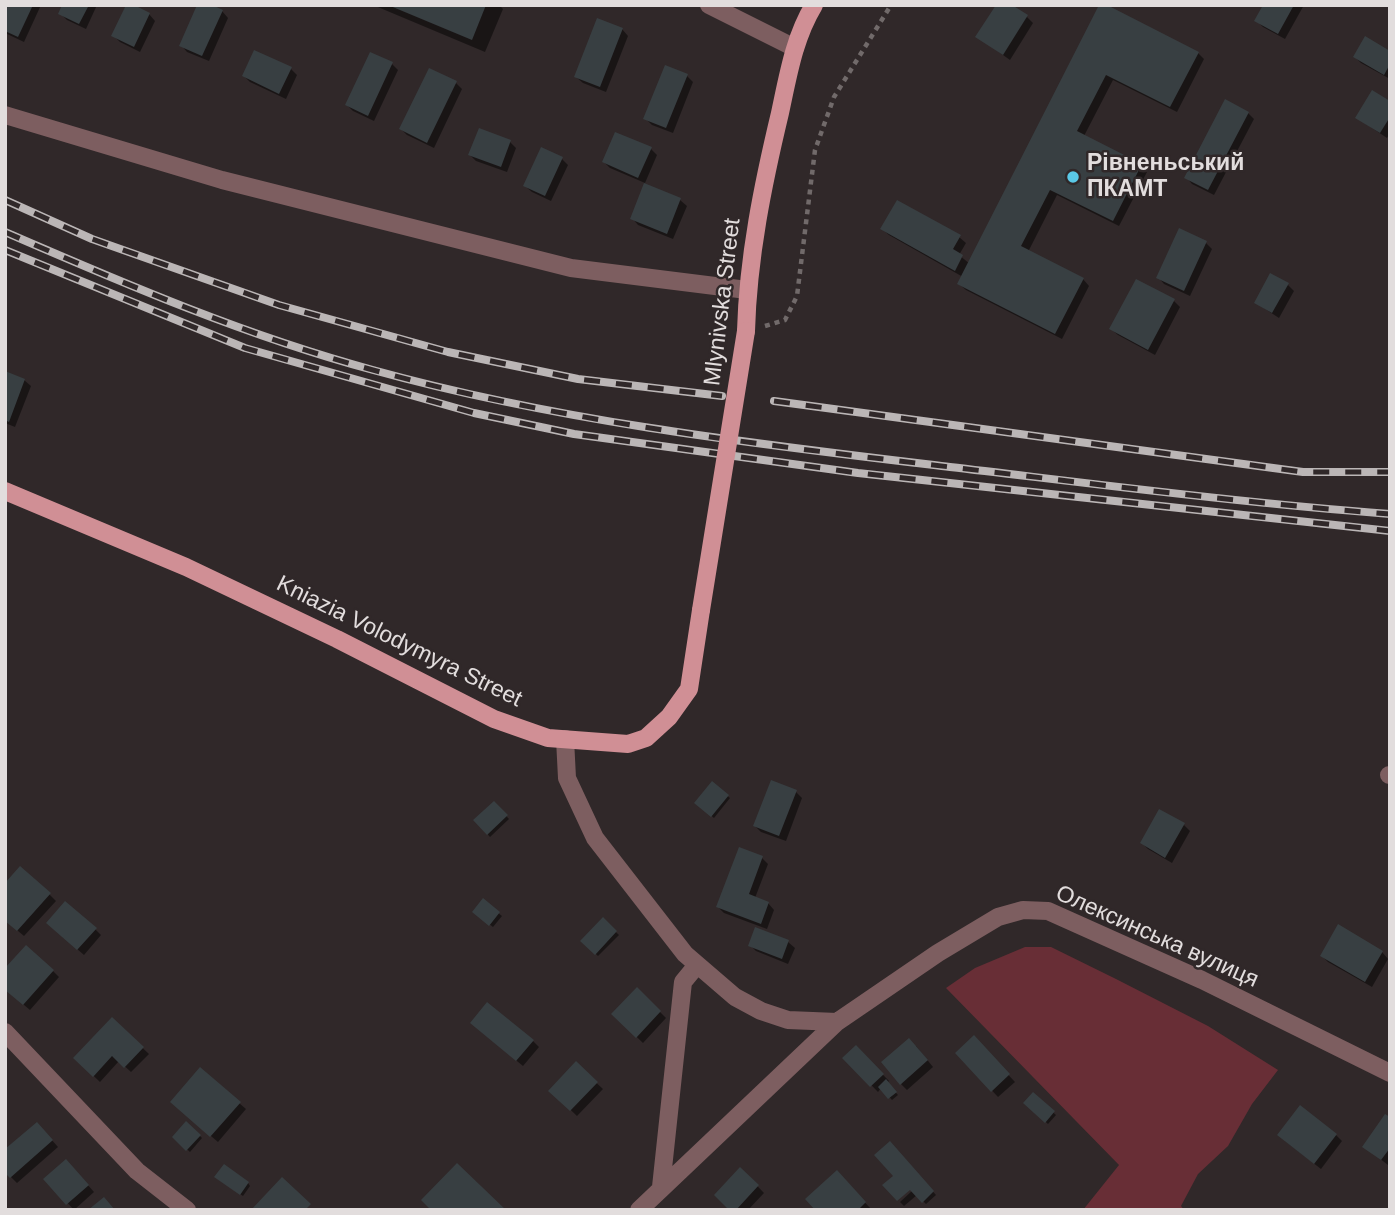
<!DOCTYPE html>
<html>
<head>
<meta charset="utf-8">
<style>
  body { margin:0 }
  #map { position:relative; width:1395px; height:1215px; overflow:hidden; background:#302829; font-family:Arial,sans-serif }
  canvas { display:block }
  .frame { position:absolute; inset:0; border:7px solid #e2dddd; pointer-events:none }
</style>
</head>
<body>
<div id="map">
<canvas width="1395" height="1215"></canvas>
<div class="frame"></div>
</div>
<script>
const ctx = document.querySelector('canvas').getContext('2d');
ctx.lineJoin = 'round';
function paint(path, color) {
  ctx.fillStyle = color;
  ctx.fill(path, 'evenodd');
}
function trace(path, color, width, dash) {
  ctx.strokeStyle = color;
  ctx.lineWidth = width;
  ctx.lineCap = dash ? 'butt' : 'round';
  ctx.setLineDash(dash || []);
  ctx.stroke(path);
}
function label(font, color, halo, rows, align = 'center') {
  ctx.font = font + ' Arial,sans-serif';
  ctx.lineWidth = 5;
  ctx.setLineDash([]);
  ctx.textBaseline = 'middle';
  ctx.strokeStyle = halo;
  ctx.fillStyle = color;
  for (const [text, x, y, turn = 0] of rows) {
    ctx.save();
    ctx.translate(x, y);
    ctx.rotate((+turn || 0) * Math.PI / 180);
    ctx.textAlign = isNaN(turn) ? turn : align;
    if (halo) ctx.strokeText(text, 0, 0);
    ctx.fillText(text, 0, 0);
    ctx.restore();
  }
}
paint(new Path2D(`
  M1025 947H1051L1116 979 1208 1026 1278 1070 1252 1104 1228 1146 1198 1174 1181 1206 1184 1210H1083L1119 1165 946 988 975 968Z`), '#682e36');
paint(new Path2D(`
  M8 5H41L24 42 5 33V11Z
  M64 5H97L86 29 67 20 60 13Z
  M373 5H499L503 9 485 52Z
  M1101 5 1198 53 1204 59 1177 112 1113 80 1084 136 1140 165 1147 172 1119 226 1057 195 1028 252 1083 279 1089 286 1062 339 966 290 959 284 963 277 889 235 882 229 959 237 966 243 959 255 970 264Z
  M1265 5H1304L1285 39 1263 27 1257 21Z
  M222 11 228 18 209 61 187 52 181 45Z
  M149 14 155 21 140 52 120 42 113 35Z
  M1027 17 1033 23 1010 60 978 37Z
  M622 29 628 36 606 92 583 83 576 77Z
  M1390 53V79L1361 63 1355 57Z
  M392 64 398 70 374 121 353 111 347 105Z
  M291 69 297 75 286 99 250 82 244 76Z
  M687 76 693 82 673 133 652 125 645 118Z
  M456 83 462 89 434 148 407 135 401 129Z
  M1390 103V133L1387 138 1357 118Z
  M1248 113 1254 119 1214 195 1192 184 1186 177Z
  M510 142 516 148 507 172 476 161 470 155Z
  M651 149 657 155 645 183 610 168 604 162Z
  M562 159 568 165 551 201 532 192 525 186Z
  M680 200 687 206 673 239 638 225 632 218Z
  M1206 243 1212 249 1190 296 1164 284 1158 277Z
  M1288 285 1294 291 1279 318 1256 303Z
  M1174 301 1180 307 1155 355 1118 335 1111 329Z
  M5 373 24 380 31 386 15 427 5 423Z
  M712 783 730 798 714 818 696 803Z
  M796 792 802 798 786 841 761 832 755 826Z
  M494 803 509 819 490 837 476 821Z
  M1184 825 1190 831 1172 863 1148 849 1142 843Z
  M762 858 768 864 755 898 768 903 774 910 767 929 724 913 718 907Z
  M49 894 56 901 24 936 5 920Z
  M483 901 502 916 493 927 474 912Z
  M603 920 619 935 598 956 582 941Z
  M54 929H95L101 935 84 955Z
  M756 929 788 942 795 948 788 964 756 951 750 945Z
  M1382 952 1388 959 1372 987 1328 962 1322 956Z
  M53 971 59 977 30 1010 5 989Z
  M637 989 666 1018 643 1043 613 1014Z
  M112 1019 149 1054 131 1072 119 1061 100 1082 75 1058Z
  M478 1029 533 1041 539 1047 523 1066Z
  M974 1038 1015 1082 998 1097 957 1053Z
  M916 1046 933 1067 907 1090 901 1084Z
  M856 1047 889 1081 887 1083 898 1095 892 1100 881 1088 878 1092 845 1058Z
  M576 1064 603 1089 577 1116 551 1091Z
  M1033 1094 1056 1115 1048 1124 1025 1103Z
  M239 1103 246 1109 218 1142 178 1108Z
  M1390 1119V1163L1388 1165 1365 1147Z
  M187 1123 202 1138 190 1152 174 1137Z
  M43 1130 58 1147 17 1183 5 1171Z
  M1336 1135 1342 1141 1321 1169 1285 1141Z
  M896 1150 936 1195 926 1204 917 1195 904 1206 900 1202 913 1190 895 1176Z
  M72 1167 94 1192 74 1210 46 1179Z
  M741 1169 764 1193 748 1210H731Z
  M843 1179 871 1209 870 1210H817Z
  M219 1180 248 1183 250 1186 243 1196Z`), '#0007');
paint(new Path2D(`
  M6 5H33L18 37 5 31Z
  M62 5H89L79 24 58 14Z
  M126 5H134L150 13 134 47 111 36Z
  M197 5H212L223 10 202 56 179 46Z
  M388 5H486L472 40Z
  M996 5H1012L1028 15 1003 55 975 37Z
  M1099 5H1107L1199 52 1170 107 1106 75 1077 131 1142 164 1113 221 1050 190 1021 246 1084 278 1055 334 957 284Z
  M1263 5H1294L1278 34 1254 21Z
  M597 18 623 28 600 87 574 77Z
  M1365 36 1390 51V64L1384 75 1353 57Z
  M254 50 292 67 279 94 242 76Z
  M370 52 393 62 368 116 345 105Z
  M665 65 688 74 666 128 643 119Z
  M429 68 457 81 427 143 399 129Z
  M1372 90 1390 101V117L1380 133 1355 118Z
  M1225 99 1249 112 1208 190 1184 178Z
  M479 128 511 140 501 167 468 155Z
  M615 132 652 147 638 178 602 162Z
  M541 147 563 157 545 196 523 186Z
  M644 183 681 198 667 234 630 219Z
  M897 200 961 235 953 249 963 255 955 271 880 229Z
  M1179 228 1207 241 1184 291 1156 278Z
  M1270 273 1289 283 1272 313 1254 303Z
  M1136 279 1175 299 1148 350 1109 329Z
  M5 371 25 379 9 422 5 420Z
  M771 780 797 790 779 836 753 826Z
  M712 781 729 795 711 817 694 803Z
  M494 801 508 815 487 835 473 820Z
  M1159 809 1185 823 1165 858 1140 843Z
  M739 847 763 856 749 894 769 902 761 924 716 907Z
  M20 866 51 893 17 931 5 921V883Z
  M483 898 500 912 489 926 472 912Z
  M65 901 97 928 77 950 46 923Z
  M603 917 617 931 595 955 580 941Z
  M1338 924 1383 951 1365 982 1320 956Z
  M755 927 789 940 782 959 748 946Z
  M26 945 54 970 23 1005 5 990V968Z
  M637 987 661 1011 636 1038 611 1014Z
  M487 1002 534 1040 516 1061 470 1023Z
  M112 1017 144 1047 124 1068 112 1056 93 1077 73 1058Z
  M974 1035 1010 1074 991 1092 955 1053Z
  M909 1038 928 1060 900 1085 881 1062Z
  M856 1045 884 1074 870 1087 842 1058Z
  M576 1061 598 1082 570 1111 548 1091Z
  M200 1067 241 1102 210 1137 170 1102Z
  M886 1079 897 1092 888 1099 878 1087Z
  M1033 1092 1055 1111 1045 1123 1023 1103Z
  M1300 1105 1337 1134 1314 1164 1277 1135Z
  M1385 1114 1390 1117V1148L1381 1160 1362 1147Z
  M186 1121 201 1135 186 1151 172 1137Z
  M37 1122 53 1140 10 1178 5 1173V1149Z
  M890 1141 934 1191 922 1203 910 1190 897 1201 882 1185 893 1176 874 1155Z
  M66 1159 89 1185 66 1205 43 1179Z
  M457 1163 506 1210H431L421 1200Z
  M224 1164 249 1182 240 1195 214 1177Z
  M740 1167 759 1185 736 1210H729L714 1195Z
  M837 1170 866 1202 858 1210H815L805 1199Z
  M282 1177 311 1204 305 1210H251Z
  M104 1197 115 1210H88Z`), '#383f42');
trace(new Path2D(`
  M765 326 785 320 797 296 815 150 834 97 891 5`), '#716a6a', 4.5, [5, 5]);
trace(new Path2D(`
  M709 5 795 48
  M5 115 222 180 571 268 747 290
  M565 739 567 778 595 838 685 954 735 997 761 1011 788 1020 837 1022 938 953 998 917 1023 910 1048 911 1202 980 1390 1073
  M1389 775H1390
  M5 1032 137 1171 187 1210
  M661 1187 683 982 697 965
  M639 1210 837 1022`), '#7d5e60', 18);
trace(new Path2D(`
  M746 331C748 257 763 184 780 113 788 76 794 38 814 5
  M5 491 186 567 337 639 494 719 548 738 628 744 646 738 669 717 689 689 701 610`), '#d08f95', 18);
const rail = new Path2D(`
  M5 200 92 239 279 305 448 352 578 379 722 396
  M5 232C125 284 247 336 373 370 561 422 756 444 950 467 1096 484 1243 503 1390 514
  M5 250 245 348 474 413 574 434 858 473 1390 531
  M774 401 1303 472H1390`);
trace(rail, '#bbb6b6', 8);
trace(rail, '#302829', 5, [16]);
trace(new Path2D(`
  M701 610 746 331`), '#d08f95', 18);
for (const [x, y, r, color] of [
  [1073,177,7,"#5ac8e6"]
]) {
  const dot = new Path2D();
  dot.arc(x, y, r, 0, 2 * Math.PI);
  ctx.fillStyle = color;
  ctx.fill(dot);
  trace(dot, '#302829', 2.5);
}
label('bold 23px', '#e2dddd', '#302829', [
  ["Рівненьський",1087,164],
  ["ПКАМТ",1087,190]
], 'left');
label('23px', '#e2dddd', '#302829', [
  ["Mlynivska Street",723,302,-83],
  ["Kniazia Volodymyra Street",399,642,26],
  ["Олексинська вулиця",1157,937,24]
]);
</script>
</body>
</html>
